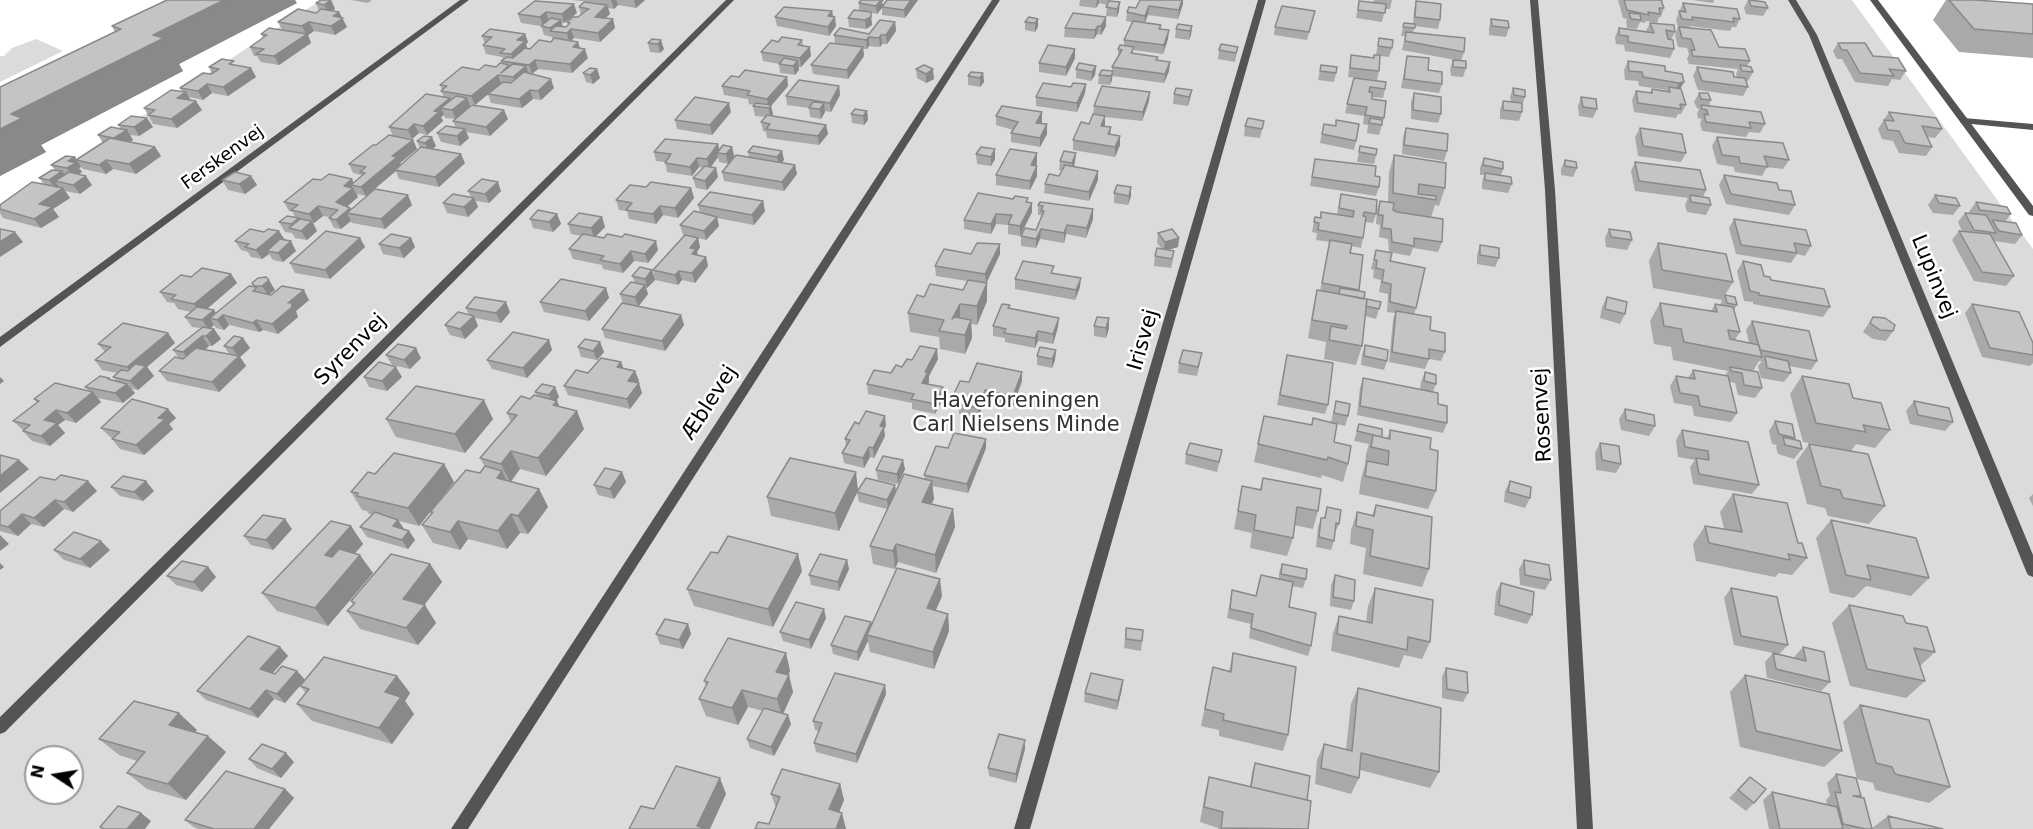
<!DOCTYPE html>
<html>
<head>
<meta charset="utf-8">
<style>
  body { margin:0 }
  #map { position:relative; width:2033px; height:829px; overflow:hidden; background:#fff; font-family:"DejaVu Sans",sans-serif }
  canvas { display:block }
  .north { position:absolute; left:24px; top:745px; width:60px; height:60px; box-sizing:border-box; background:#fff; border:2px solid #999; border-radius:50%; rotate:282deg; font-size:16px; font-weight:700; line-height:24px; text-align:center; color:#000 }
  .north::after { content:''; display:block; margin:auto; width:21px; height:27px; background:#000; clip-path:polygon(50% 0,100% 100%,50% 72%,0 100%) }
</style>
</head>
<body>
<div id="map">
<canvas width="2033" height="829"></canvas>
<div class="north">N</div>
</div>
<script>
const ctx = document.querySelector('canvas').getContext('2d');
ctx.lineJoin = 'round';
function paint(path, color) {
  ctx.fillStyle = color;
  ctx.fill(path, 'evenodd');
}
function trace(path, color, width, dash) {
  ctx.strokeStyle = color;
  ctx.lineWidth = width;
  ctx.lineCap = dash ? 'butt' : 'round';
  ctx.setLineDash(dash || []);
  ctx.stroke(path);
}
function label(font, color, halo, rows, align = 'center') {
  ctx.font = font + ' "DejaVu Sans",sans-serif';
  ctx.lineWidth = 5;
  ctx.setLineDash([]);
  ctx.textBaseline = 'middle';
  ctx.strokeStyle = halo;
  ctx.fillStyle = color;
  for (const [text, x, y, turn = 0] of rows) {
    ctx.save();
    ctx.translate(x, y);
    ctx.rotate((+turn || 0) * Math.PI / 180);
    ctx.textAlign = isNaN(turn) ? turn : align;
    if (halo) ctx.strokeText(text, 0, 0);
    ctx.fillText(text, 0, 0);
    ctx.restore();
  }
}
paint(new Path2D(`
  M321 0H1852L2033 249V829H0V209ZM36 757H72V793H36Z
  M36 39 63 51 0 82V56H4L12 48Z`), '#dbdbdb');
paint(new Path2D(`
  M460 0H469L0 347V337Z
  M726 0H734L5 732 0 734V717Z
  M992 0H1000L468 829H451Z
  M1258 0H1266L1030 829H1014Z
  M1530 0H1538L1555 190 1593 829H1577L1545 190Z
  M1788 0H1796L1817 35 2033 555V577L2028 575 2026 571 1809 35Z
  M1964 118 2033 124V130L1961 123 1960 121Z`), '#545454');
paint(new Path2D(`
  M1870 0H1878L2033 206V216L2029 215Z`), '#545454');
paint(new Path2D(`
  M331 0 335 9 332 11 339 12 347 27 335 35 314 31 308 35 311 43 279 65 261 62 257 56H254L250 47 263 38 261 34 282 30 278 22 316 13 319 11 316 3Z
  M351 0H372L368 3Z
  M572 0H645L636 8 618 5 614 9 608 8 610 14 605 18 613 19 615 28 600 42 574 38 571 41 580 48 588 58 572 73 538 69 532 74 554 88 541 100 533 99 522 108 491 103 488 94 475 105 469 104 470 106 508 119 490 136 466 132 469 138 460 146 441 142 437 133 456 128 453 121 455 119 445 118 444 115 441 117 443 121 427 135 419 133 412 139 393 136 389 127 444 97 441 91 442 90 440 85 479 70 496 67 502 64 501 61 503 60 502 57 486 54 483 45 485 44 482 36 525 34 528 42 526 44 527 48 530 49 551 42 553 40 552 37 544 35 541 26 521 23 518 14 535 1 577 13 564 23H562L563 27H566L568 25 567 22 581 15 579 7 599 4V3Z
  M861 0H884L882 2 883 5 918 0 905 18 882 15V8L877 14 871 13 872 25 866 29 849 27 848 18 859 11V3Z
  M1080 0H1111L1110 1 1119 11 1117 17 1106 16 1107 5 1099 3 1096 8 1079 6Z
  M1140 0 1183 4 1178 19 1148 15 1145 23 1161 25V29L1168 39 1163 54 1133 50V53L1157 60 1170 62 1169 71 1164 83 1112 76V80L1110 85 1098 84 1099 75 1112 71V67L1118 57V49L1124 46V40L1132 22 1126 21 1127 12 1136 8Z
  M1374 0H1392L1390 9H1385L1382 22 1356 18 1359 1 1373 3Z
  M1618 0H1663L1662 2 1664 8 1661 17H1659L1657 23 1646 21 1645 23 1640 22 1637 29 1627 28 1626 22 1627 19 1623 18Z
  M1692 0H1714L1713 3Z
  M1748 0 1768 8 1763 16 1746 14 1744 8Z
  M1946 0H1975L2033 4V58L1959 52 1933 20Z
  M1416 1 1440 20 1438 29 1415 26 1413 33 1464 52 1461 61 1402 50 1405 36H1401L1404 23 1413 24 1414 10Z
  M297 3 179 64 183 71 41 145 46 152 0 176V87L115 32 112 26Z
  M1683 3 1740 19 1736 27H1732L1730 31 1690 26 1689 28 1719 47 1750 61 1747 66 1753 72 1748 81H1746L1748 87 1743 96 1698 90 1693 76 1697 67 1737 77 1736 74 1738 69 1689 64 1687 59 1689 54 1687 48 1678 47 1675 35 1678 27 1676 20Z
  M832 11 836 26 829 36 777 26 775 17Z
  M1315 11 1307 40 1274 35 1275 27Z
  M1073 13 1106 26 1101 35 1097 34 1094 39 1064 37 1065 28Z
  M1038 19V27L1035 32 1025 30V22Z
  M1491 19 1509 28 1506 37 1489 35V28Z
  M895 22 896 31 887 44H882L880 47 869 46 867 49H863L864 56 848 79 813 74 811 65 835 43 834 35 869 34Z
  M1650 23 1675 32 1671 40 1674 49 1670 58 1625 51 1624 45 1616 44 1615 37 1619 28 1646 31Z
  M1192 26 1191 35 1189 40 1175 38 1176 29Z
  M1379 38 1392 48 1389 57 1380 56 1379 71 1377 80 1348 77 1351 55 1374 58 1376 55Z
  M652 39 664 49 660 53 650 52 648 43Z
  M802 40 803 45 811 56 801 67H799V70L795 75 780 73 779 64 763 61 761 52 778 42Z
  M1838 43 1873 56 1906 71 1900 80 1892 79 1888 86 1855 82 1842 59H1837L1833 51Z
  M1238 47 1235 62 1218 59 1219 50Z
  M1407 56 1428 70 1442 84 1439 93 1401 88Z
  M1075 58 1066 76 1039 72V63Z
  M1453 60 1466 68 1463 77 1451 76 1450 69Z
  M1628 61 1665 71 1684 82 1680 89 1686 105 1681 114H1678L1676 118 1634 112 1632 100 1636 91 1650 93 1652 89 1667 91V90L1639 86 1638 81 1625 80 1624 70Z
  M1321 65 1336 73 1334 82 1318 80Z
  M237 66 251 68 256 77 228 96 212 93 203 100 189 97 191 100 202 110 177 128 153 124 144 108 183 92 180 88 212 74 209 67Z
  M1096 66 1095 75 1091 81 1076 78V69Z
  M597 69 600 78 593 84 586 82 583 73Z
  M916 69 934 79 926 83 917 78Z
  M983 73 984 82 980 87 968 85V76Z
  M739 77H787L788 86 771 106 773 114 772 116 826 125 828 134 819 145 767 138 766 132 763 131 761 122 765 117 755 116 753 106 754 105 749 104 748 99 724 95 722 86Z
  M1354 78 1385 89 1383 98 1372 97V99L1384 118 1379 135 1367 133 1368 125 1363 124 1364 116 1345 113Z
  M1086 84 1085 93 1077 112 1036 106V97L1071 87Z
  M839 86 840 95 831 112 825 111V112L821 119 810 117 809 108 787 105 786 96Z
  M1513 88 1525 97 1522 106V112L1519 121 1500 119V110L1503 101 1511 102 1510 97Z
  M1192 90 1190 99 1188 106 1173 104 1174 94Z
  M1414 93 1441 114 1438 123 1411 119V102Z
  M1699 93 1711 100 1709 105 1765 124 1760 133 1749 132 1746 137 1702 131 1700 123 1702 119 1698 118 1697 114 1699 109 1697 108 1694 102Z
  M1581 97 1597 109 1593 118 1579 116 1578 106Z
  M1149 101 1142 121 1105 117 1104 126 1111 127V134L1120 136V145L1115 157 1073 150V140L1089 124 1093 115 1094 106Z
  M867 111 868 120 864 125 852 123 851 114Z
  M731 112 712 135 677 129 675 120Z
  M1042 112V122L1041 123 1047 134 1040 147 1011 142V133L1013 130 996 125V116Z
  M1889 112 1942 129 1935 138 1927 137 1932 147 1926 156 1899 153 1893 141 1882 139 1878 129Z
  M1264 121 1260 138 1244 136 1245 126Z
  M1324 124 1335 126 1356 141 1354 150 1320 143Z
  M118 125 153 127 139 136 130 135 133 140 129 142 155 147 161 156 136 174 113 169 106 174 83 169 81 167 79 168 82 172 79 174 92 185 80 194 65 191 70 198 53 209 59 217 41 228 3 218 0 213V205L45 185 39 178 55 170 51 165 75 157 77 160 103 143 98 135 121 129Z
  M1406 128 1447 151 1444 161 1402 154 1403 137Z
  M1640 128 1686 153 1681 162 1638 156 1635 137Z
  M424 136 436 146 433 149 465 163 439 187 399 179 396 171 366 196 357 194 358 197 347 206 351 210 412 205 385 229 352 223 351 221 341 229 334 228 329 218 330 217 323 216 314 223H313L317 231 307 240 295 238 292 233 285 232 279 222 295 217 293 212 289 211 284 202 321 180 354 182 362 176 361 175 353 173 349 164 376 145 413 140 417 149 400 163 401 165 420 148 417 141Z
  M1717 137 1789 160 1783 169 1767 167 1762 176 1735 172 1734 167 1717 164 1712 146Z
  M718 144 719 150 732 147 734 156 728 164 719 162 718 157 711 167 716 168 718 177 707 190 696 188 693 178 703 168 699 167 692 176 667 172 665 162 656 161 654 152Z
  M1360 146 1376 155 1374 164 1357 162Z
  M995 149V159L991 166 977 164 976 154Z
  M782 151 784 160 782 162 795 165 797 174 784 191 724 181 722 172 749 157 748 152Z
  M1076 153 1075 162 1074 167 1098 171V180L1089 201 1044 193 1045 184 1059 176 1062 171 1059 170 1060 161Z
  M1394 155 1445 188 1439 206 1435 205 1431 217 1442 242 1438 252 1413 248 1410 256 1389 252 1388 239 1379 237 1380 225 1376 224 1377 210 1380 201 1388 202 1389 172Z
  M1484 158 1503 169 1501 175 1512 184 1508 193 1482 189V182L1484 175H1480V168Z
  M1315 159 1375 176 1379 187 1376 196 1310 186Z
  M1565 160 1577 168 1573 177 1561 175V169Z
  M1635 162 1706 190 1703 197 1711 205 1706 215 1687 212 1685 205 1688 198 1635 191 1631 171Z
  M1037 163 1035 166H1037V176L1030 190 996 185V175Z
  M1724 175 1779 190 1795 205 1789 215 1726 204 1719 185Z
  M251 176 257 185 245 194 228 190 222 180Z
  M646 187 691 188 694 198 678 218 663 215 656 224 629 219 627 211 619 210 616 200Z
  M1131 187V196L1128 205 1114 203V193Z
  M468 191H501L489 203 476 201 478 207 468 217 447 213 443 203 471 197Z
  M1341 194 1376 214 1373 223 1365 222 1363 238 1361 248 1352 246 1350 253 1363 255 1359 291 1364 299 1381 302 1376 319 1365 316 1362 346 1356 365 1324 359 1326 342 1308 338 1313 308 1317 290 1320 291 1330 242 1316 240 1317 233 1312 232 1315 217 1320 218 1321 212 1337 214Z
  M1935 195 1960 206 1953 215 1933 213 1928 205Z
  M763 201 765 211 754 225 717 218 719 226 706 240 698 238 700 247 697 252 698 255 706 257 708 266 695 283 682 280 678 285 655 280 653 270 685 235H683L680 225 700 213 698 205Z
  M1028 202 1032 203V212L1020 236 1008 234V225L996 224 991 234 964 229V220Z
  M1976 202 2011 214 2005 222 2022 235 2015 244 1994 241 2014 276 2006 286 1974 281 1952 240 1959 231H1962L1958 222 1965 213H1970L1969 212Z
  M1038 205 1093 219 1086 238 1066 234 1064 243 1040 239 1036 248 1021 246V236L1036 230 1040 220 1041 215H1038Z
  M557 214 561 224 553 232 533 228 530 219Z
  M602 217 605 227 596 236 658 250 648 263 634 261 623 273 603 269 602 265 573 259 569 249 582 236 571 234 568 224Z
  M1734 219 1811 246 1805 256 1797 254 1791 263 1736 254 1729 228Z
  M1609 229 1632 240 1627 250 1606 247 1605 238Z
  M279 231 284 240 296 251 283 262 273 260 269 254 262 259 251 257 248 252 241 250 235 241 264 232Z
  M1158 233 1179 238 1178 247 1168 250 1173 261 1171 268 1154 266 1155 256 1162 249 1157 243Z
  M360 238 365 247 330 279 295 273 290 263Z
  M411 238 415 247 404 258 383 254 379 244Z
  M1658 243 1733 282 1725 295 1737 305 1734 310 1740 332 1735 340 1749 343 1746 330 1752 321 1817 361 1811 370 1789 366 1791 373 1784 382 1761 378 1758 366 1762 361H1759L1753 371 1762 388 1755 398 1738 395 1735 383 1730 382 1737 413 1731 422 1694 416 1692 406 1674 403 1670 386 1676 376 1688 378 1693 370 1725 376 1728 371 1673 360 1671 347 1654 344 1650 321 1660 303 1711 311 1715 304 1720 305 1722 300 1653 288 1649 261Z
  M1000 244V254L986 283 987 301 977 325 971 324 972 338 965 354 940 349 939 337 910 332 908 313 924 297 963 290 967 281 936 276 935 266Z
  M1480 245 1499 258 1495 267 1477 264V255Z
  M1376 250 1390 261 1416 308 1414 314 1430 330 1445 352 1441 361 1429 359 1425 369 1389 362 1393 320 1395 313 1387 312 1388 294 1379 292 1381 280 1373 278 1374 270 1371 269Z
  M1743 261 1771 280 1830 307 1823 317 1753 304V302L1744 301 1737 271Z
  M652 270 655 280 647 288H646L648 294 638 307 681 315 684 325 665 351 605 338 602 329 623 304 620 294 635 283 632 276Z
  M1054 273 1080 287 1075 300 1015 289V279Z
  M231 274 237 283 207 309 216 313 254 287 258 278 275 290 269 295 309 300 296 311 298 317 278 334 263 330 259 332 229 325 224 330 216 328 214 325 211 328 214 329 221 339 212 346H209L205 350 230 355 224 346 250 348 240 357 246 366 219 392 167 381 159 371 179 358 173 350 201 328 192 327 185 317 191 312 178 309 174 303 167 302 160 292 191 277Z
  M606 288 609 298 589 321 544 312 540 302Z
  M1607 297 1625 314 1620 324 1600 318 1602 307Z
  M1972 304 2033 343V363L2030 366 1982 357 1965 313Z
  M466 308 510 312 501 323 475 318 478 326 465 339 450 335 445 325 469 315Z
  M1010 309 1058 327 1053 344 1038 341 1035 348 1005 342V338L993 336V326Z
  M1873 317 1893 331 1886 341 1873 339 1863 332Z
  M1109 318V328L1106 338 1094 336V326Z
  M549 340 552 350 527 378 492 369 487 360Z
  M600 342 604 352 597 360 581 357 578 347Z
  M175 343 147 367 154 376 138 390 131 389 135 393 123 403 97 398 101 402 76 423 65 420 58 425 65 433 50 446 32 441 23 431H24L13 421 37 402 34 399 89 391 85 387 109 378 111 380 117 381 113 377 117 373 102 370 95 360 105 352 98 344Z
  M1365 345 1387 361 1384 370 1361 365 1362 355Z
  M1056 350 1055 360 1052 368 1037 365V356Z
  M386 355 421 358 410 369 392 365Z
  M1287 355 1328 405 1325 414 1277 405Z
  M938 359 929 376V382L928 384 944 397 935 414 912 409V403L868 394 867 384 891 373 912 360Z
  M621 362 623 368 635 371 639 381 637 383 642 393 630 409 568 395 564 386 588 373Z
  M1179 363H1200L1197 376 1178 373Z
  M1425 372 1436 384 1433 392 1447 423 1443 433 1357 415 1360 388 1363 378 1420 390 1421 382Z
  M1802 376 1853 398 1890 430 1875 448 1856 444 1851 451 1803 442 1790 394Z
  M364 377H402L387 391 369 387Z
  M1022 381 1013 406 985 400 978 418 959 414V406L954 405 953 396 969 382Z
  M555 387 559 397 556 400 560 407 584 429 546 476 520 469 511 482 539 489 548 507 528 534 520 533 507 549 468 539 460 550 433 543 422 525 431 514 430 512 419 526 399 521 404 529 409 531 415 540 408 549 367 537 360 527 373 515 369 514 367 511 362 510 351 492 375 474 444 464 454 482 430 511 480 473 485 467 480 458 511 422 507 413 537 395 535 392Z
  M1336 401 1348 416 1345 426 1337 424 1334 442 1348 464 1343 482 1322 475 1321 478 1254 462 1264 416 1311 425 1313 418 1331 422Z
  M1914 401 1953 422 1945 431 1910 424 1906 411Z
  M1625 409 1655 426 1649 436 1621 430 1619 419Z
  M176 418 169 424 173 429 144 455 120 449 112 439 113 438 110 437 101 428Z
  M386 419H493L465 453 396 437Z
  M1775 421 1795 438 1794 439 1802 449 1794 459 1778 454 1776 447 1777 445 1772 444 1769 431Z
  M859 424 886 426 884 429 885 436 874 458 870 457 864 468 844 463 842 453 846 446 845 439Z
  M1359 424 1381 437 1387 439 1390 430 1430 449 1436 491 1428 509 1359 494 1361 479 1365 465 1366 454 1369 444 1354 441Z
  M1682 430 1759 485 1752 494 1693 484 1690 467 1695 460 1678 457 1676 440Z
  M1600 443 1621 464 1616 473 1596 470 1595 453Z
  M1809 444 1885 506 1869 524 1828 516 1825 508 1807 504 1796 462Z
  M948 448H986L968 493 932 486 934 499 931 504 953 509 955 527 936 573 898 562 895 569 873 564 870 546 887 509 859 502 857 493 839 531 771 516 767 497 858 490 895 485 896 491 925 479 924 475Z
  M1186 454 1220 460 1217 472 1185 464Z
  M905 469 898 484 878 480 876 470Z
  M622 472 626 482 614 499 598 495 594 485Z
  M1263 478 1318 511 1313 529 1294 525 1293 538 1287 556 1250 548 1252 533 1234 529 1242 486 1260 489Z
  M1510 481 1530 498 1525 508 1504 502 1505 491Z
  M111 487 154 491 143 501 120 496Z
  M97 491 73 512 64 509 44 527 31 524 18 536 0 531V511Z
  M1733 494 1798 543 1807 558 1792 575 1779 573 1775 577 1696 561 1693 544 1705 526 1724 529 1720 512Z
  M2033 494V506L2029 498Z
  M1376 505 1429 569 1422 587 1363 574 1366 548 1350 544 1351 530 1357 512 1372 515Z
  M1327 507 1339 524 1335 533 1334 541 1331 550 1316 547 1318 527 1321 518H1324Z
  M1831 520 1929 578 1911 596 1866 586 1854 598 1830 593 1816 538Z
  M351 526 363 544 355 553 373 573 328 626 277 611 262 593Z
  M292 529 273 550 251 545 244 536Z
  M54 550H110L90 568 64 560Z
  M847 560 849 569 839 591 811 585 809 575Z
  M1524 560 1551 580 1545 590 1520 585 1519 569Z
  M430 564 442 582 424 605 436 623 418 645 360 629 347 611 353 604 351 601Z
  M1282 564 1306 579 1303 588 1292 586 1289 607 1311 646 1308 656 1249 638 1251 624 1227 618 1232 590 1256 596 1261 575 1279 579V573Z
  M208 567 216 577 202 592 176 585 167 576Z
  M802 571 773 627 694 606 687 589Z
  M1335 575 1354 601 1351 610 1330 606 1331 585Z
  M1501 583 1532 615 1527 624 1494 615 1496 592Z
  M1375 588 1430 642 1422 659 1404 655 1399 668 1331 651 1333 633 1339 616 1366 622 1368 606Z
  M1731 588 1788 645 1779 654 1795 658V656L1803 647 1830 682 1821 691 1767 678 1765 662 1773 653 1734 645 1724 598Z
  M942 596 936 610 948 614 949 631 934 669 870 652 868 641 858 661 833 654 831 645 871 625Z
  M1849 605 1906 623 1935 652 1920 666 1925 681 1906 698 1850 686 1832 623Z
  M826 618 811 649 783 641 780 632Z
  M688 624 691 634 683 649 660 644 656 634Z
  M1126 628 1142 641 1141 651 1124 648Z
  M280 647 288 656 273 673 275 674 297 671 305 680 285 703 274 699 258 718 206 700 197 691Z
  M786 653 790 671 788 675 793 692 783 714 791 724 774 756 750 748 747 739 763 711 748 707 738 725 706 716 699 699 706 686 704 681Z
  M1233 653 1288 735 1283 751 1219 736V730L1201 726 1213 667 1229 671Z
  M1446 668 1468 693 1463 702 1442 698V677Z
  M1745 675 1842 751 1824 767 1740 747 1730 692Z
  M397 676 410 693 405 701 414 714 392 744 312 721 297 704 306 693 300 686Z
  M885 685 886 694 857 763 816 752 814 743 819 731 815 730 813 721Z
  M1358 688 1439 772 1430 788 1360 770 1359 778 1351 794 1315 784 1317 760 1324 744 1346 749 1351 704Z
  M1122 689 1117 710 1084 702 1085 693Z
  M1860 705 1950 787 1929 803 1875 790 1873 783 1857 779 1843 722Z
  M197 730 195 732 226 752 186 800 147 789 127 773 137 761 119 755 99 739Z
  M1025 740V749L1016 783 989 776 988 768Z
  M249 759 294 762 281 778 257 768Z
  M1255 763 1307 800 1308 829H1218V828L1200 822 1205 793 1209 777 1250 786 1252 772Z
  M1836 774 1861 796 1860 797 1872 828 1888 816 1943 829H1769L1763 800 1772 792 1827 804 1826 800 1830 796 1827 783Z
  M1750 777 1754 803 1746 811 1729 798Z
  M840 784 844 800 839 812 846 828 769 824 776 808 771 794Z
  M285 789 294 798 269 829H199L195 828 185 820Z`), '#a9a9a9');
paint(new Path2D(`
  M224 0H295L297 3 179 64 183 71 41 145 46 152 0 176V129L11 114 153 35Z
  M331 0 335 9 328 13 324 5Z
  M611 0H616L618 5 614 9Z
  M634 0H645L636 8Z
  M881 0H884L882 2 883 7H882V8L877 14 876 6Z
  M911 0H918L905 18 904 10Z
  M1097 0H1099V3L1096 8Z
  M1182 0H1183V4L1178 19 1179 10Z
  M1120 2 1119 11 1117 17V9Z
  M574 4 577 13 564 23 562 14Z
  M607 5 610 14 598 25 595 17Z
  M1149 6 1148 15 1144 24 1145 16Z
  M832 11 833 19 835 17 836 26 829 36 828 27V16Z
  M339 12 347 27 335 35 331 26 333 16Z
  M546 12 549 21 543 26 540 17Z
  M871 17 872 25 866 29 865 20Z
  M1106 17V26L1101 35V26Z
  M613 19 615 28 600 42 598 33Z
  M1038 19V27L1035 32V23Z
  M561 20 563 28 551 31 550 28Z
  M309 22 314 31 308 35 311 43 279 65 274 56 306 34 302 26Z
  M895 22 896 31 887 44 886 35Z
  M1098 26 1097 34 1094 39 1095 30Z
  M1192 26 1191 35 1189 40 1190 31Z
  M571 29 574 38 569 42 567 33Z
  M1169 30 1168 39 1163 54 1164 45Z
  M525 34 528 42 526 44 528 50 514 63 511 54 517 40Z
  M881 35 882 44 880 47 879 38Z
  M869 37V46L867 49 866 40Z
  M661 40 664 49 660 53 658 44Z
  M578 42 581 51 573 47Z
  M810 47 811 56 801 67 800 58Z
  M863 47 864 56 848 79 847 70Z
  M585 49 588 58 572 73 570 64Z
  M1075 49V58L1066 76V67Z
  M535 60 538 69 532 74 529 65Z
  M798 61 799 70 795 75 793 66Z
  M1170 62 1169 71 1164 83 1165 74Z
  M526 66 529 75 516 86 513 77Z
  M1096 66 1095 75 1091 81 1092 72Z
  M251 68 256 77 228 96 223 87Z
  M597 69 600 78 593 84 590 75Z
  M933 69 934 79 926 83V74Z
  M1113 71 1112 80 1110 85 1111 76Z
  M983 73 984 82 980 87V78Z
  M498 75 501 84 475 105 471 96Z
  M787 77 788 86 771 106 773 114 770 117 767 99Z
  M551 79 554 88 541 100 538 91Z
  M1684 82 1679 91 1675 92 1679 83Z
  M207 84 212 93 203 100 198 91Z
  M1086 84 1085 93 1077 112V103Z
  M839 86 840 95 831 112 830 103Z
  M530 90 533 99 522 108 519 99Z
  M1192 90 1190 99 1188 106 1189 97Z
  M186 92 191 101 177 98Z
  M1150 92 1149 101 1142 121 1143 112Z
  M450 98 454 107 441 108 444 115 441 117 443 121 427 135 423 126 434 111Z
  M467 98 471 107 456 120 452 110Z
  M196 101 202 110 177 128 171 119Z
  M729 103 731 112 712 135 710 125Z
  M824 103 825 112 821 119 820 109Z
  M504 110 508 119 490 136 486 127Z
  M867 111 868 120 864 125 863 116Z
  M1042 112V122L1036 132V123Z
  M1105 116V125L1101 135V126Z
  M147 118 153 127 139 136 134 127Z
  M414 124 419 133 412 139 408 130Z
  M1047 124V134L1040 147V138Z
  M826 125 828 134 819 145 818 136Z
  M465 129 469 138 460 146 457 136Z
  M127 130 133 140 120 148 114 138Z
  M1120 136V145L1115 157V147Z
  M432 137 436 146 429 152 425 143Z
  M413 140 417 149 400 163 402 167 395 170 396 171 366 196 361 187 392 156Z
  M718 144 720 153H717L718 157 709 169 707 159Z
  M155 147 161 156 136 174 129 164Z
  M732 147 734 156 728 164 726 154Z
  M995 149V159L991 166V157Z
  M782 151 784 160 779 166 777 157Z
  M1037 153V163L1031 175V165Z
  M1076 153 1075 162 1072 172V163Z
  M461 154 465 163 439 187 435 177Z
  M75 157 81 167 79 168 82 172 74 178 67 168 68 161Z
  M697 158 699 167 692 176 690 167Z
  M106 160 113 169 106 174 99 165Z
  M795 165 797 174 784 191 782 182Z
  M1037 166V176L1030 190V181Z
  M716 168 718 177 707 190 705 181Z
  M62 171 69 181H55L59 187 56 189 49 180Z
  M1098 171V180L1089 201V192Z
  M86 176 92 185 80 194 73 185Z
  M251 176 257 185 245 194 239 184Z
  M352 179 355 186 351 185 358 197 341 212 336 202 344 186Z
  M498 182 501 191 489 203 485 194Z
  M1131 187V196L1128 205 1129 196Z
  M63 188 70 198 53 209 59 217 41 228 34 219 39 204Z
  M691 188 694 198 678 218 675 208Z
  M408 195 412 205 385 229 381 219Z
  M474 198 478 207 468 217 464 207Z
  M763 201 765 211 754 225 752 215Z
  M1032 203V212L1020 236V226Z
  M318 206 323 216 314 223 309 214Z
  M660 206 663 215 656 224 653 214Z
  M350 208 354 214 347 213 351 221 341 229 336 220Z
  M1093 209V219L1086 238 1087 228Z
  M557 214 561 224 553 232 549 222Z
  M996 214V224L991 234V224Z
  M602 217 605 227 594 238 591 228Z
  M717 217 719 226 706 240 704 231Z
  M312 221 317 231 307 240 301 231Z
  M1067 225 1066 234 1064 243V233Z
  M1041 229 1040 239 1036 248V239Z
  M279 231 285 240 267 251 269 254 262 259 256 250Z
  M15 232 23 242 0 257V242Z
  M360 238 365 247 330 279 325 270Z
  M411 238 415 247 404 258 399 248Z
  M698 238 700 247 697 252 699 259 695 264 690 248Z
  M1179 238 1178 247 1164 251 1165 242Z
  M291 241 296 251 283 262 278 253Z
  M656 241 658 250 648 263 645 254Z
  M1000 244V254L986 284 985 274Z
  M631 251 634 261 623 273 620 264Z
  M706 257 708 266 695 283 692 273Z
  M652 270 655 280 647 288 645 279Z
  M679 271 682 280 678 285 675 275Z
  M231 274 237 283 201 314 194 304Z
  M1081 278 1080 287 1075 300 1076 290Z
  M269 280 275 290 268 295 262 286Z
  M987 283V301L977 325V306Z
  M645 285 648 294 638 307 635 297Z
  M606 288 609 298 589 321 585 311Z
  M304 290 309 300 296 311 298 317 278 334 272 324 288 303Z
  M506 302 510 312 501 323 496 313Z
  M960 304V322L952 319Z
  M214 310 219 318 223 315 229 325 224 330 217 320 210 318 214 325 209 330 202 320Z
  M681 315 684 325 665 351 662 341Z
  M474 316 478 326 465 339 460 329Z
  M1059 318 1058 327 1053 344V334Z
  M1109 318V328L1106 338V328Z
  M256 320 263 330 259 332 253 323Z
  M971 320 972 338 965 354V335Z
  M214 329 221 339 212 346 206 336Z
  M1038 331V341L1035 348V338Z
  M168 333 175 343 147 367 154 376 138 390 130 381 135 377 127 367Z
  M202 336 209 346 191 362 183 352Z
  M243 338 250 348 240 357 246 366 219 392 212 382 239 357 232 348Z
  M549 340 552 350 527 378 523 368Z
  M600 342 604 352 597 360 593 351Z
  M416 348 421 358 410 369 404 360Z
  M937 349 938 359 929 376V382L923 393 922 383 925 372Z
  M1056 350 1055 360 1052 368V359Z
  M621 362 625 372 617 367Z
  M396 367 402 377 387 391 382 381Z
  M635 371 639 381 631 391 628 381Z
  M1022 372V381L1013 406V396Z
  M0 377 4 381 0 384Z
  M639 383 642 393 630 409 627 399Z
  M127 384 135 393 123 403 115 393Z
  M555 387 559 397 553 405 549 395Z
  M943 387 944 397 935 414V404Z
  M985 390V400L978 418V408Z
  M93 392 101 402 76 423 67 413Z
  M484 400 493 419 465 453 455 434Z
  M557 401 565 419 553 405Z
  M168 409 176 418 169 424 173 429 144 455 136 445 158 418Z
  M56 410 65 420 58 425 65 433 50 446 41 436 44 420Z
  M577 411 584 429 546 476 538 458Z
  M885 416 886 426 884 429 885 436 874 458 873 448 880 426Z
  M986 439V448L968 493 967 484Z
  M869 447 870 457 864 468 863 458Z
  M511 451 520 469 510 482 501 464Z
  M19 460 29 469 0 493V476Z
  M903 460 905 469 898 484 897 474Z
  M444 464 454 482 419 526 408 508Z
  M502 471 511 489 497 478Z
  M622 472 626 482 614 499 610 489Z
  M856 472 858 490 839 531 835 513Z
  M88 481 97 491 73 512 64 502Z
  M146 481 154 491 143 501 134 492Z
  M932 481 934 499 924 520 922 502Z
  M895 485 896 494 888 509 887 500Z
  M539 489 548 507 528 534 518 516Z
  M55 500 64 509 44 527 34 518Z
  M953 509 955 527 936 573 935 555Z
  M22 514 31 524 18 536 8 527Z
  M511 514 520 533 507 549 498 531Z
  M285 519 292 529 273 550 266 540Z
  M398 520 404 529 393 526Z
  M458 521 468 539 460 550 450 532Z
  M351 526 363 544 338 573 325 555Z
  M409 531 415 540 408 549 402 540Z
  M0 535 9 544 0 551Z
  M101 541 110 550 90 568 80 559Z
  M896 544 898 562 895 569 893 551Z
  M798 554 802 571 773 627 768 609Z
  M360 555 373 573 328 626 315 608Z
  M847 560 849 569 839 591 838 582Z
  M0 563 4 567 0 570Z
  M430 564 442 582 415 617 403 599Z
  M208 567 216 577 202 592 193 582Z
  M940 579 942 596 929 625 927 608Z
  M425 605 436 623 418 645 406 628Z
  M824 609 826 618 811 649 809 640Z
  M948 614 949 631 934 669 933 652Z
  M871 622 872 632 867 635 868 641 858 661 857 652Z
  M688 624 691 634 683 649 679 640Z
  M280 647 288 656 268 678 260 669Z
  M786 653 790 671 781 689 776 672Z
  M297 671 305 680 285 703 277 694Z
  M789 675 793 692 782 716 777 699Z
  M397 676 410 693 405 701 414 714 392 744 379 728 385 692Z
  M1123 680 1122 689 1117 710 1118 701Z
  M885 685 886 694 857 763 856 754Z
  M266 690 274 699 258 718 250 709Z
  M742 690 748 707 738 725 732 708Z
  M179 713 197 730 187 741 169 725Z
  M788 715 791 724 774 756 771 747Z
  M208 736 226 752 186 800 168 784Z
  M1025 740V749L1016 783V774Z
  M286 753 294 762 281 778 272 769Z
  M720 778 726 794 710 829H698L697 826Z
  M840 784 844 800 834 825 829 809Z
  M285 789 294 798 269 829H254Z
  M141 813 151 821 145 829H127Z
  M842 813 846 829H836Z`), '#898989');
const building = new Path2D(`
  M167 0H224L153 35 164 38 11 114 22 118 0 129V87L121 29 112 26Z
  M321 0H331L324 5 316 3Z
  M861 0H881L876 6 859 3Z
  M887 0H911L904 10 882 7Z
  M1140 0H1182L1179 10 1149 6 1145 16 1127 12 1129 7 1136 8Z
  M1624 0H1661L1664 8H1659L1660 14 1648 12 1649 15 1627 10Z
  M1749 0 1765 2 1768 8 1751 6Z
  M1949 0H1975L2033 4V34L1974 29Z
  M535 1 574 4 562 14 546 12 540 17 518 14Z
  M1109 1 1120 2 1117 9 1106 7Z
  M1359 1 1386 4 1385 13 1358 10Z
  M1416 1 1441 4 1440 20 1415 17Z
  M584 2 607 5 595 17 613 19 598 33 571 29 567 33 550 31 556 26 566 27 570 23 567 22 573 17H578L587 10 589 9 579 7Z
  M1683 3 1737 9 1740 19 1733 18 1734 22 1692 17 1693 20 1682 19 1679 11 1686 12Z
  M1282 6 1315 11 1309 32 1275 27Z
  M784 7 832 11 828 16 835 17 828 27 775 17Z
  M298 9 316 13 321 9 339 12 333 16 343 18 331 26 309 22 302 26 278 22Z
  M854 10 871 12V17L865 20 848 18Z
  M1073 13 1106 17 1101 26H1098L1095 30 1065 28Z
  M1629 13 1640 14 1641 20 1631 19Z
  M1029 17 1038 19 1035 23 1025 22Z
  M551 18 561 20 550 28 541 26Z
  M1491 19 1508 21 1509 28 1492 26Z
  M880 20 895 22 886 35H881L879 38 869 37 866 40 834 35 840 28 869 34Z
  M1133 21 1161 25 1159 29 1169 30 1164 45 1124 40Z
  M1404 23 1415 24V28L1403 27Z
  M1650 23 1674 25 1675 32 1666 30 1668 39 1673 40 1674 49 1628 42V36L1619 35V28L1654 33Z
  M1178 24 1192 26 1190 31 1176 29Z
  M1679 27 1711 30 1719 47 1745 49 1750 61 1693 56 1691 50H1695L1691 39 1682 38Z
  M269 28 307 34 274 56 256 54 264 49 250 47 267 35 261 34Z
  M490 29 525 34 517 40 525 41 511 54 500 53 505 49 483 45 492 37 482 36Z
  M1406 32 1465 38 1464 52 1405 41Z
  M782 37 802 40 798 45 810 47 800 58 761 52 772 40 778 42Z
  M554 38 578 42 573 47 585 49 570 64 535 60 529 65 501 61 507 57 513 58 525 48 530 49 539 40 551 42Z
  M1379 38 1393 40 1392 48 1378 46Z
  M652 39 661 40 658 44 648 43Z
  M830 43 863 47 847 70 811 65Z
  M1838 43H1865L1873 56 1898 58 1906 71 1889 69 1894 76 1860 73 1847 50H1842Z
  M1221 44 1238 47 1236 53 1219 50Z
  M1048 45 1075 49 1066 67 1039 63Z
  M1120 45 1134 47 1131 53 1158 57 1156 60 1170 62 1165 74 1112 67 1122 50 1118 49Z
  M1351 55 1374 58V55H1380L1379 71 1350 68Z
  M1407 56 1429 58 1428 70 1442 72V84L1404 79Z
  M784 58 798 61 793 66 779 64Z
  M222 59 234 61 229 64 251 68 223 87 207 84 198 91 180 88 203 73 211 74 219 69 209 67Z
  M1453 60 1466 61V68L1453 67Z
  M1628 61 1665 66V71L1682 74 1684 82 1679 83 1643 77 1642 72 1629 71Z
  M500 63 509 65 501 73 513 64 526 66 513 77 498 75 471 96 441 91 447 86 440 85 462 67 479 70 485 65 496 67Z
  M1079 63 1096 66 1092 72 1076 69Z
  M924 65 933 69 926 74 916 69Z
  M1321 65 1337 67 1336 73 1320 71Z
  M1740 65 1751 67 1753 72 1742 71Z
  M1697 67 1733 72 1734 77 1745 78 1748 87 1702 81Z
  M590 68 597 69 590 75 583 73Z
  M745 70 787 77 767 99 747 95 750 91 722 86 731 76 739 77Z
  M1102 70 1113 71 1111 76 1099 75Z
  M524 72 551 79 538 91 530 90 519 99 488 94 503 82 511 83Z
  M971 72 983 73 980 78 968 76Z
  M1354 78 1386 82 1385 89 1370 87 1369 92H1372V99L1386 101 1384 118 1365 115 1367 107 1347 104Z
  M799 80 839 86 830 103 786 96Z
  M1043 83 1071 87 1073 83 1086 84 1077 103 1036 97Z
  M1102 86 1150 92 1143 112 1094 106Z
  M1669 87 1681 89 1686 105 1680 104 1681 109 1638 103 1636 91 1652 93V89L1670 92Z
  M1176 88 1192 90 1189 97 1174 94Z
  M1513 88 1525 90V97L1514 95Z
  M171 90 186 92 177 98 196 101 171 119 148 115 155 110 144 108Z
  M1414 93 1441 97V114L1413 110Z
  M1699 93H1708L1711 100 1701 99Z
  M426 94 450 98 434 111 439 112 423 126 414 124 408 130 389 127Z
  M456 96 467 98 452 110 441 108Z
  M695 97 729 103 710 125 675 120Z
  M1581 97 1596 99 1597 109 1583 107Z
  M1503 101 1522 103V112L1503 110Z
  M813 102 824 103 820 109 809 108Z
  M756 103 771 105 769 108 753 106Z
  M472 105 504 110 486 127 453 121Z
  M1701 105 1761 112 1765 124 1749 122 1751 128 1706 122 1704 114 1708 115 1707 110 1702 109Z
  M1002 106 1042 112 1036 123 1047 124 1040 138 1011 133 1018 122 996 116Z
  M855 109 867 111 863 116 851 114Z
  M1889 112 1936 118 1942 129 1922 126 1932 147 1905 143 1899 131 1888 130 1884 120 1894 121Z
  M1093 114 1105 116 1101 126 1111 127 1108 134 1120 136 1115 147 1073 140 1081 122 1089 124Z
  M767 115 826 125 818 136 766 129 770 124 761 122Z
  M131 116 147 118 134 127 118 125Z
  M1248 118 1264 121 1262 129 1245 126Z
  M1370 118 1382 120V125L1369 123Z
  M1336 120 1359 124 1356 141 1322 134 1324 124 1336 126Z
  M446 126 465 129 457 136 437 133Z
  M111 127 127 130 114 138 98 135Z
  M1406 128 1448 134 1447 151 1404 145Z
  M1640 128 1682 134 1686 153 1643 146Z
  M389 135 413 140 392 156 397 157 361 187 351 185 365 173 360 172 366 167 349 164 373 145H376Z
  M424 136 432 137 425 143 417 141Z
  M1717 137 1783 143 1789 160 1764 156 1768 167 1740 163 1739 157 1722 155Z
  M110 138 155 147 129 164 106 160 99 165 76 160Z
  M665 139 718 144 707 159 697 158 690 167 665 163 671 154 654 152Z
  M723 145 732 147 726 154 717 153Z
  M753 146 782 151 777 157 748 152Z
  M1360 146 1377 149 1376 155 1359 152Z
  M421 147 461 154 435 177 395 170Z
  M981 147 995 149 991 157 976 154Z
  M1010 149 1037 153 1031 165 1037 166 1030 181 996 175Z
  M1064 151 1076 153 1072 163 1060 161Z
  M736 155 795 165 782 182 722 172Z
  M1394 155 1446 163 1445 188 1419 184 1418 194 1436 196V200L1393 193Z
  M66 156 75 157 68 161 76 163 67 168 51 165Z
  M1484 158 1503 162V169L1483 165Z
  M1315 159 1376 166 1375 176 1380 177 1379 187 1312 177Z
  M1565 160 1576 162 1577 168 1565 166Z
  M1635 162 1700 170 1706 190 1639 181Z
  M1065 165 1098 171 1089 192 1045 184 1049 174 1059 176Z
  M705 166 716 168 705 181 693 178Z
  M52 170 62 171 49 180 39 178Z
  M69 172 86 176 73 185 55 181Z
  M235 172 251 176 239 184 222 180Z
  M1485 173 1511 177 1512 184 1485 180Z
  M329 174 352 179 344 186 353 188 336 202 350 208 336 220 329 218 338 210 318 206 309 214 291 210 298 205 284 202 313 179 321 180Z
  M1724 175 1777 183 1779 190 1791 191 1795 205 1731 194Z
  M482 179 498 182 485 194 468 191Z
  M32 182 63 188 39 204 52 207 34 219 0 209V205Z
  M651 182 691 188 675 208 660 206 653 214 626 210 632 203 616 200 630 185 646 187Z
  M1117 185 1131 187 1129 196 1114 193Z
  M375 189 408 195 381 219 347 213Z
  M710 192 763 201 752 215 698 205Z
  M978 193 1013 199 1015 196 1028 198 1026 202 1032 203 1020 226 1008 224 1012 215 996 214 991 224 964 220Z
  M453 194 474 198 464 207 443 203Z
  M1341 194 1377 200 1376 214 1364 212 1363 216 1366 217 1363 238 1318 230 1319 223 1314 222 1315 217 1321 218V212L1353 217 1354 211 1339 208Z
  M1690 195 1709 198 1711 205 1691 202Z
  M1935 195 1956 198 1960 206 1939 203Z
  M1380 201 1394 203 1393 210 1397 212 1443 219 1442 242 1414 238V246L1392 242 1391 229 1382 228 1383 215H1378Z
  M1040 202 1093 209 1087 228 1067 225 1064 233 1041 229 1036 239 1021 236 1025 228 1036 230 1044 211H1041L1043 206 1038 205Z
  M1976 202 2007 207 2011 214 1980 210Z
  M538 210 557 214 549 222 530 219Z
  M694 211 717 217 704 231 680 225Z
  M579 213 602 217 591 228 568 224Z
  M1965 213 1986 215 1996 233 1974 230Z
  M287 216 299 218 291 224 279 222Z
  M300 219 312 221 301 231 289 228Z
  M1734 219 1806 230 1811 246 1794 243 1797 253 1741 245Z
  M1992 220 2016 223 2022 235 1999 231Z
  M0 229 15 232 0 242Z
  M250 229 264 232 268 229 279 231 256 250 245 247 249 244 235 241Z
  M1172 229 1179 238 1165 242 1158 233Z
  M1609 229 1630 232 1632 240 1611 237Z
  M326 231 360 238 325 270 290 263Z
  M1959 231 1990 234 2014 276 1982 272Z
  M391 234 411 238 399 248 379 244Z
  M583 234 604 238 607 234 622 237 625 234 656 241 645 254 631 251 620 264 600 260 604 256 569 249Z
  M685 235 698 238 690 248 696 249 692 254 706 257 692 273 679 271 675 275 653 270Z
  M280 239 291 241 278 253 267 251Z
  M1330 240 1352 244 1350 253 1363 255 1359 290 1322 283Z
  M977 243 1000 244 985 274 935 266 944 249 971 254Z
  M1658 243 1726 254 1733 282 1662 270Z
  M1480 245 1499 248V258L1480 255Z
  M1157 248 1174 251 1172 259 1155 256Z
  M1376 250 1392 253 1390 261 1425 268 1416 308 1390 302 1391 284 1382 282 1384 270 1376 268 1377 260H1374Z
  M1023 261 1054 266 1051 273 1081 278 1076 290 1015 279Z
  M1743 261 1761 265 1764 276 1770 277 1771 280 1824 289 1830 307 1759 295V293L1750 291Z
  M640 267 652 270 645 279 632 276Z
  M202 268 231 274 194 304 171 299 176 295 160 292 181 275 191 277Z
  M266 277 269 280 262 286H254L252 283 258 278Z
  M561 279 606 288 585 311 540 302Z
  M968 280 987 283 977 306 960 304 952 319 955 317 971 320 965 335 939 331 944 320 908 313 917 295 924 297 930 284 963 290Z
  M631 282 645 285 635 297 620 294Z
  M249 286 257 287 253 291 271 295 282 286 304 290 288 303 291 302 292 307 272 324 256 320 253 323 223 315 217 320 210 318Z
  M1340 288 1365 292 1364 299 1339 294Z
  M1317 290 1367 299 1362 346 1329 340 1331 326 1346 329 1347 326 1312 320Z
  M1725 295 1735 297 1737 305 1727 303Z
  M475 297 506 302 496 313 466 308Z
  M1607 297 1627 302 1625 314 1605 309Z
  M1367 299 1381 302 1379 309 1366 306Z
  M622 303 681 315 662 341 602 329Z
  M1660 303 1717 312 1715 304 1733 307 1740 332 1728 330 1730 339 1759 345 1762 357 1684 342 1681 329 1664 326Z
  M1002 304 1010 305 1008 308 1059 318 1053 334 1038 331 1035 338 1004 333 1006 329 993 326Z
  M1972 304 2019 312 2033 343V355L1990 348Z
  M197 307 214 310 202 320 185 317Z
  M1396 311 1431 317 1430 330 1445 333V352L1429 349V359L1392 352Z
  M458 312 474 316 460 329 445 325Z
  M1097 317 1109 318 1106 328 1094 326Z
  M1873 317 1885 318 1895 325 1893 331 1880 330 1870 323Z
  M1752 321 1809 331 1817 361 1760 350Z
  M123 323 168 333 127 367 95 360 111 347 98 344Z
  M203 327 214 329 206 336H202L183 352 173 350Z
  M513 332 549 340 523 368 487 360Z
  M234 336 243 338 232 348 224 346Z
  M585 339 600 342 593 351 578 347Z
  M398 344 416 348 404 360 386 355Z
  M1365 345 1388 350 1387 361 1364 356Z
  M920 346 937 349 925 372H928L922 383 943 387 935 404 911 399 914 394 867 384 874 370 891 373 896 365 902 367 907 359 912 360Z
  M1040 347 1056 350 1052 359 1037 356Z
  M196 348 239 356 212 382 159 371 175 357 183 359Z
  M1183 350 1202 353 1198 367 1179 363Z
  M1287 355 1333 363 1328 405 1280 395Z
  M1765 356 1788 361 1791 373 1767 368Z
  M601 358 621 362 617 367 635 371 628 381 639 383 627 399 564 386 576 370 588 373Z
  M379 362 396 367 382 381 364 377Z
  M977 363 1022 372 1013 396 985 390 978 408 959 404 962 397 953 396 960 381 969 382Z
  M135 364 146 366 130 381 113 377 121 370 128 371Z
  M1730 367 1758 372 1762 388 1744 385 1742 373 1731 371Z
  M1693 370 1728 376 1737 413 1700 406 1698 396 1680 393 1676 376 1695 379Z
  M1425 372 1436 375V384L1424 381Z
  M100 376 109 378 108 379 127 384 115 393 85 387Z
  M1802 376 1849 384 1853 398 1881 403 1890 430 1863 425 1866 432 1816 423Z
  M1363 378 1438 393V404L1447 406V423L1360 406Z
  M55 383 93 392 67 413 56 410 44 420 57 423 41 436 23 431 30 425 13 421 39 401 34 399Z
  M542 384 555 387 549 395 535 392Z
  M416 386 484 400 455 434 386 419Z
  M534 395 557 401 553 405 577 411 538 458 511 451 501 464 480 458 517 415 507 413 521 396 530 399Z
  M132 399 168 409 158 418 165 419 136 445 112 439 120 432 101 428Z
  M1336 401 1350 404 1348 416 1334 413Z
  M1914 401 1949 408 1953 422 1918 415Z
  M1625 409 1654 415 1655 426 1626 420Z
  M866 411 885 416 880 426 884 427 873 448 869 447 863 458 842 453 850 440 845 439 855 422 859 424Z
  M1264 416 1312 425 1313 418 1337 424 1334 442 1351 446 1348 464 1328 457 1327 460 1258 444Z
  M1775 421 1792 424 1795 438 1779 434Z
  M1359 424 1382 429V437L1357 431Z
  M1390 430 1431 438 1430 449 1438 451 1436 491 1365 476 1367 461 1388 465 1389 451 1371 447 1373 435 1390 439Z
  M1682 430 1748 442 1759 485 1699 474 1696 458 1709 460 1708 451 1685 447Z
  M954 433 986 439 967 484 924 475 936 446 948 448Z
  M1783 437 1800 441 1802 449 1785 445Z
  M1190 443 1222 450 1219 462 1186 454Z
  M1600 443 1619 446 1621 464 1602 460Z
  M1809 444 1868 454 1885 506 1843 498 1840 490 1821 486Z
  M394 453 444 464 408 508 357 496 358 493 351 492 368 472 375 474Z
  M0 455 19 460 0 476Z
  M883 456 903 460 897 474 876 470Z
  M790 458 856 472 835 513 767 497Z
  M485 466 502 471 497 478 539 489 518 516 511 514 498 531 458 521 450 532 422 525 433 512H430L466 470 480 473Z
  M605 468 622 472 610 489 594 485Z
  M904 474 932 481 922 502 953 509 935 555 896 544 893 551 870 546Z
  M61 475 88 481 64 502 55 500 34 518 22 514 8 527 0 525V511L40 477 55 480Z
  M123 476 146 481 134 492 111 487Z
  M866 478 895 485 887 500 857 492Z
  M1263 478 1321 489 1318 511 1297 507 1293 538 1254 530 1256 515 1238 511 1242 486 1261 490Z
  M1510 481 1531 487 1530 498 1508 492Z
  M1733 494 1787 503 1798 543H1802L1807 558 1788 554 1790 560 1709 543 1705 526 1742 532Z
  M1376 505 1432 517 1429 569 1370 556 1373 530 1356 526 1357 512 1374 516Z
  M1327 507 1341 510 1339 524 1336 523 1334 541 1319 537 1321 518H1325Z
  M375 512 398 520 393 526 409 531 402 540 360 527Z
  M263 515 285 519 266 540 244 536Z
  M1831 520 1916 538 1929 578 1867 565 1871 580 1846 575Z
  M331 521 351 526 325 555 332 557 339 549 360 555 315 608 262 593Z
  M74 532 101 541 80 559 54 550Z
  M728 536 798 554 768 609 687 589 711 552 718 553Z
  M391 554 430 564 403 599 425 605 406 628 347 611 355 603 351 601Z
  M820 554 847 560 838 582 809 575Z
  M1524 560 1549 565 1551 580 1525 575Z
  M182 561 208 567 193 582 167 576Z
  M1282 564 1307 569 1306 579 1281 574Z
  M897 568 940 579 927 608 948 614 933 652 867 635Z
  M1261 575 1293 582 1289 607 1316 613 1311 646 1251 628 1253 614 1230 609 1232 590 1256 596Z
  M1335 575 1355 580 1354 601 1333 597Z
  M1501 583 1534 592 1532 615 1499 605Z
  M1375 588 1433 600 1430 642 1408 637 1407 650 1337 634 1339 616 1372 623Z
  M1731 588 1777 597 1788 645 1741 636Z
  M796 602 824 609 809 640 780 632Z
  M1849 605 1903 616 1906 623 1927 627 1935 652 1914 648 1925 681 1867 669Z
  M845 616 871 622 857 652 831 645Z
  M665 619 688 624 679 640 656 634Z
  M1126 628 1143 630 1142 641 1126 639Z
  M248 636 280 647 260 669 275 674 282 666 297 671 277 694 266 690 250 709 197 691Z
  M728 638 786 653 776 672 789 675 777 699 742 690 732 708 699 699 708 682 704 681Z
  M1803 647 1824 652 1830 682 1776 669 1773 653 1806 661Z
  M1233 653 1296 667 1288 735 1223 720 1224 714 1205 709 1213 667 1231 672Z
  M324 657 397 676 385 692 401 697 379 728 297 704 309 689 300 686Z
  M1446 668 1467 672 1468 693 1447 689Z
  M835 673 885 685 856 754 814 743 822 723 813 721Z
  M1091 673 1123 680 1118 701 1085 693Z
  M1745 675 1829 694 1842 751 1756 731Z
  M1358 688 1441 708 1439 772 1361 753 1359 778 1321 768 1324 744 1352 751Z
  M134 701 179 713 169 725 208 736 168 784 127 773 145 752 99 739Z
  M1860 705 1929 720 1950 787 1895 774 1892 767 1876 763Z
  M764 708 788 715 771 747 747 739Z
  M999 734 1025 740 1016 774 988 768Z
  M262 744 286 753 272 769 249 759Z
  M1255 763 1310 776 1307 800 1251 787Z
  M676 766 720 778 697 826 707 829H629L641 806 654 809Z
  M782 769 840 784 829 809 842 813 836 829H755L758 822 769 824 780 797 771 794Z
  M226 771 285 789 254 829H214L185 820Z
  M1836 774 1856 778 1861 796H1853L1864 798 1872 829H1866L1843 824 1835 792 1841 793Z
  M1209 777 1311 801 1308 829 1221 828 1223 812 1204 807Z
  M1750 777 1766 789 1754 803 1738 790Z
  M1772 792 1837 807 1843 829H1780Z
  M118 806 141 813 127 829H104L100 827Z
  M1888 816 1943 829H1891Z`);
paint(building, '#c4c4c4');
trace(building, '#898989', 1.5);
label('18px', '#000', '#fff', [
  ["Ferskenvej",223,158,-36]
]);
label('21px', '#000', '#fff', [
  ["Lupinvej",1933,277,68],
  ["Irisvej",1144,340,-74],
  ["Syrenvej",351,350,-45],
  ["Æblevej",710,403,-57],
  ["Rosenvej",1543,415,-93]
]);
label('21px', '#323232', '#fff', [
  ["Haveforeningen",1016,402],
  ["Carl Nielsens Minde",1016,426]
]);
</script>
</body>
</html>
